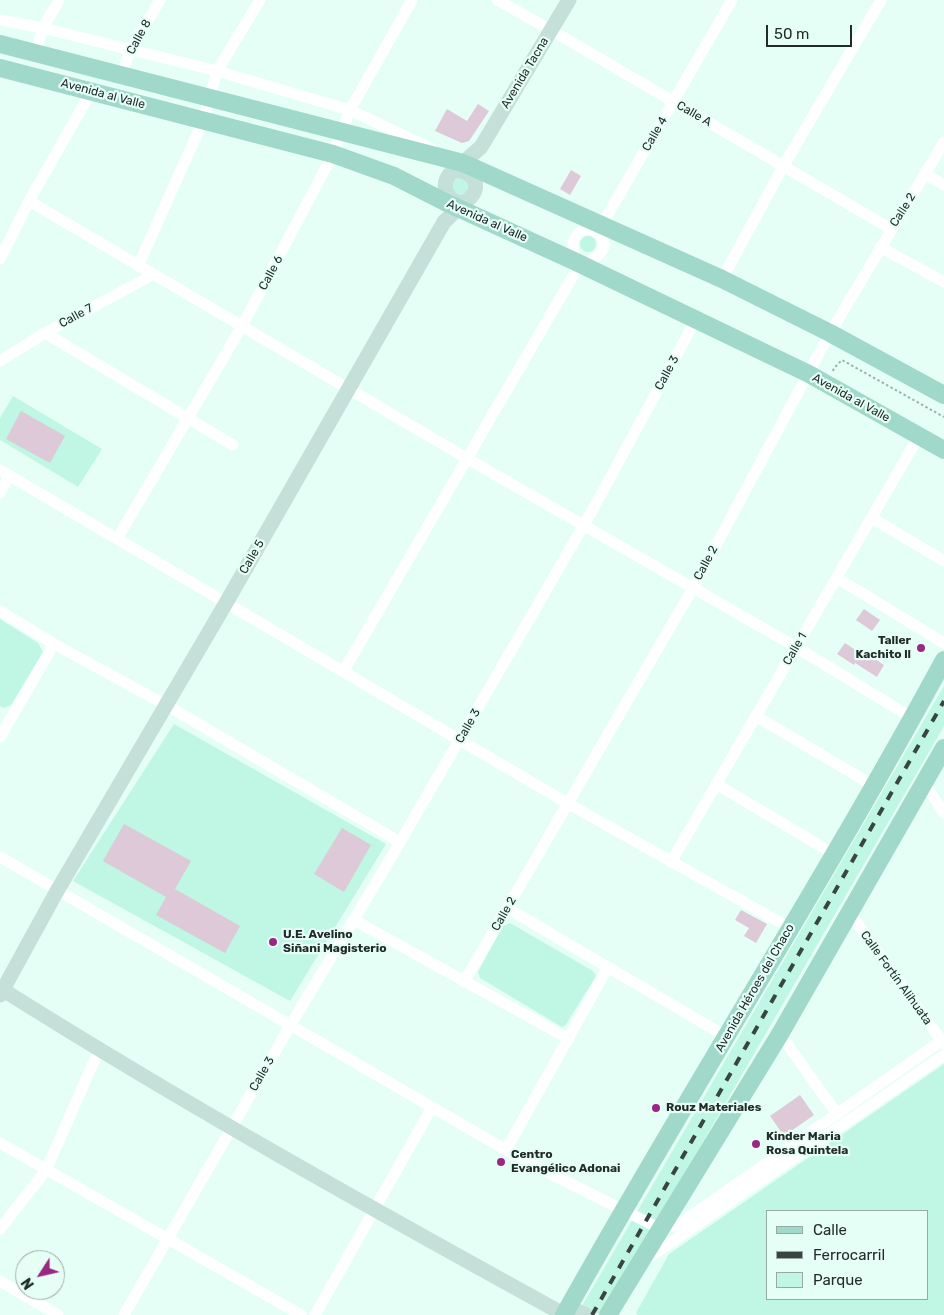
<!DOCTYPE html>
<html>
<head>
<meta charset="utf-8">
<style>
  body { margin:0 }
  #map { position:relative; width:944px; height:1315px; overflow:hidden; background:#e6fff6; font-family:Rubik,sans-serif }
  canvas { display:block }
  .legend { position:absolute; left:766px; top:1210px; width:162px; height:90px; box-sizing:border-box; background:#e6fff6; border:1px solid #97aaa4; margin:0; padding:6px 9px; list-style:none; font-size:15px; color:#212b28 }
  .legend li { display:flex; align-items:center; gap:10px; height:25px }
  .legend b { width:25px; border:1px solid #97aaa4 }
  .north { position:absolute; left:15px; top:1250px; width:50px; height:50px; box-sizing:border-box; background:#e6fff6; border:1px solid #97aaa4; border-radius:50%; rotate:235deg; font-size:14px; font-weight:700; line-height:20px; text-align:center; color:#212b28 }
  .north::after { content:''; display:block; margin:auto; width:18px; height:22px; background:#9a2784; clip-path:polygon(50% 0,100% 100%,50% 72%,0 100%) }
  .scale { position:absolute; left:766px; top:25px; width:86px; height:22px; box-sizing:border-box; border:2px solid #212b28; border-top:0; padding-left:6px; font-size:15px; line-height:18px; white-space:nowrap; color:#212b28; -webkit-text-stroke:4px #e6fff6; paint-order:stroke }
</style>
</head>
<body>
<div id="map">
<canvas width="944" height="1315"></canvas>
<ul class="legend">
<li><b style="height:6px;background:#a0d9c9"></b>Calle</li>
<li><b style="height:6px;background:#394541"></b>Ferrocarril</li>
<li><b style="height:14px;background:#bff6e4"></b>Parque</li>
</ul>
<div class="north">N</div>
<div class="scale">50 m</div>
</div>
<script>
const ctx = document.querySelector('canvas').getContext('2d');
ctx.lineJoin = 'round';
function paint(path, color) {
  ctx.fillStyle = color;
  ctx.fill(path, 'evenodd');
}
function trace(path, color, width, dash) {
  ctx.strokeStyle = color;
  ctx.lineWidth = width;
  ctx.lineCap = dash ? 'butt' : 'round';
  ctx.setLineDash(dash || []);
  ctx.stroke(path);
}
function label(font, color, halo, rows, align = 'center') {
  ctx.font = font + ' Rubik,sans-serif';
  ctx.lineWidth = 4.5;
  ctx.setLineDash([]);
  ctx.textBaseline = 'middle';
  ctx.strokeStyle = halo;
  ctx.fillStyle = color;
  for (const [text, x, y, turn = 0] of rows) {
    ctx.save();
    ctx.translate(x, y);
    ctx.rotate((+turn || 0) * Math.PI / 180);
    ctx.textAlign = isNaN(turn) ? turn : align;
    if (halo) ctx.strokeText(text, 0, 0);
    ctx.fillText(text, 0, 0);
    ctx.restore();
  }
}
paint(new Path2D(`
  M452 186a8 8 0 1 1 16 0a8 8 0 1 1-16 0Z
  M580 244a8 8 0 1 1 16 0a8 8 0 1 1-16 0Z
  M13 396 102 449 78 487 0 440V418Z
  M0 619 38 643 43 652 11 705 3 708 0 706Z
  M944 686V726L605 1311 600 1315 582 1306Z
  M174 724 386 844 290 1001 73 881Z
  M510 923 593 971 596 976 565 1026 562 1027 480 978 478 972 503 926Z
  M944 1064V1315H638L636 1313 669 1254ZM768 1211H928V1299H768Z`), '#bff6e4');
paint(new Path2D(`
  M478 104 489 111 469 141 462 143 435 131 447 109 467 121Z
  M571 170 581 176 570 195 560 189Z
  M21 411 65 436 50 463 6 439Z
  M864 609 880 620 872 631 856 620Z
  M845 643 866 657 868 654 884 665 877 677 855 663 854 665 837 654Z
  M124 824 191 861 175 889 240 926 225 953 156 915 166 897 103 861Z
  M342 828 371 845 344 892 314 874Z
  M741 910 767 924 756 943 744 936 749 928 735 920Z
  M800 1095 814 1115 784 1136 770 1116Z`), '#ddc9d7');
trace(new Path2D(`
  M833 371 834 368 842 360 944 417`), '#9db0aa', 2, [2.5, 2.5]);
trace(new Path2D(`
  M497 0 551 30 891 229
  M0 20 43 28 217 71 350 110 432 149
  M35 54 43 28 59 0
  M122 75 130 50 160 0
  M925 174 944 185
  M29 201 468 459 796 647 912 718
  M603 247 607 216 732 0
  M880 247 944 282
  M0 259 29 201 92 90
  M138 266 203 121 217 71 260 0
  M574 267C575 260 574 254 573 247 571 232 590 227 600 220
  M580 269C589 260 614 252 600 235 596 230 591 229 585 229
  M722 279 784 165 881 0
  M45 333 233 445
  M0 361 45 333 154 274
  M0 470 567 803 790 928
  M0 493 9 476
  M872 518 944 561
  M117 539 242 326 333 154 350 110 412 0
  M837 578 944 643
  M0 611 54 644 166 705 400 842
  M343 672 573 276
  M756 716 874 786
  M0 737 54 644
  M924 783 944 813
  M716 784 834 854
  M0 857 525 1161 661 1229 678 1225 944 1039
  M671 862 919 436
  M507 908 727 1037
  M849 912 944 1044
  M354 920 569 1039
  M464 982 693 588 830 333 944 142
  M780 1034 837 1114
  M0 1143 301 1315
  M506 1150 608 967
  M0 1229 46 1170 99 1050
  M644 1261 944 1055
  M0 1281 58 1315
  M124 1315 290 1026 389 861 592 511 696 319
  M315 1315 432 1107`), '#fff', 11);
trace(new Path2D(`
  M452 172C467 166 484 183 471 197 457 211 437 192 449 175L481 147 569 0
  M0 988C184 1104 374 1210 565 1315
  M0 995 57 891 226 603 444 222 467 200
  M569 1307 586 1315`), '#c5e0d9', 15);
trace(new Path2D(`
  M0 44 463 163 722 279 830 333 944 395
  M0 68 333 154 394 176 445 202 574 261 809 374 944 450
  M564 1315C687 1094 824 882 944 660
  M608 1315 780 1034 944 748`), '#a0d9c9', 18);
trace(new Path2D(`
  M592 1315 944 701`), '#394541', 4, [9, 9]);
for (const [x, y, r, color] of [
  [921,648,5,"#9a2784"],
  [273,942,5,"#9a2784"],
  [656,1108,5,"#9a2784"],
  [756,1144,5,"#9a2784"],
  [501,1162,5,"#9a2784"]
]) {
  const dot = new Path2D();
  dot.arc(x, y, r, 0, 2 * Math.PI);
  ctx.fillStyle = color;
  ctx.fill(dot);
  trace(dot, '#e6fff6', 2);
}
label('12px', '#212b28', '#e6fff6', [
  ["Calle 8",139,37,-61],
  ["Avenida Tacna",525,73,-59],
  ["Avenida al Valle",103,94,15],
  ["Calle A",694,114,30],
  ["Calle 4",655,134,-60],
  ["Calle 2",903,210,-58],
  ["Avenida al Valle",487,221,24],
  ["Calle 6",271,273,-62],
  ["Calle 7",76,316,-29],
  ["Calle 3",667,373,-62],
  ["Avenida al Valle",851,398,29],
  ["Calle 5",252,557,-60],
  ["Calle 2",706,563,-62],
  ["Calle 1",795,649,-60],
  ["Calle 3",468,726,-60],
  ["Calle 2",504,914,-60],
  ["Calle Fortín Alihuata",896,978,54],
  ["Avenida Héroes del Chaco",755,988,-60],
  ["Calle 3",262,1074,-60]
]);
label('bold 12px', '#212b28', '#e6fff6', [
  ["Taller",911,641,"right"],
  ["Kachito ll",911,655,"right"],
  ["U.E. Avelino",283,935],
  ["Siñani Magisterio",283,949],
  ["Rouz Materiales",666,1108],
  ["Kinder Maria",766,1137],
  ["Rosa Quintela",766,1151],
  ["Centro",511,1155],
  ["Evangélico Adonai",511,1169]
], 'left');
</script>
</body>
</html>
